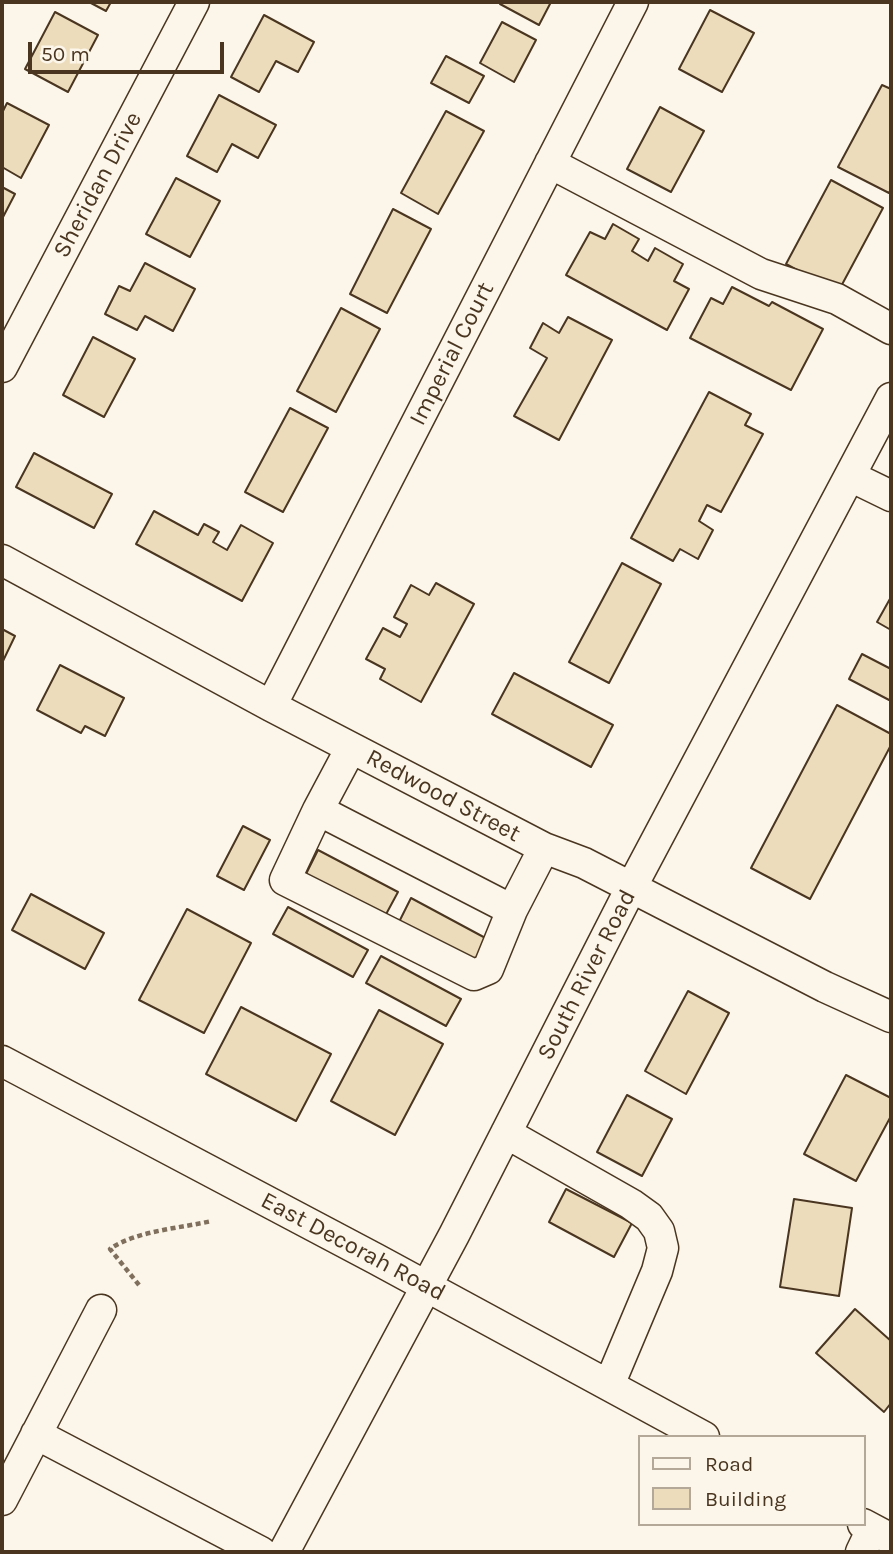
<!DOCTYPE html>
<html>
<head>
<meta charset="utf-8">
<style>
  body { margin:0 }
  #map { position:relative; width:893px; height:1554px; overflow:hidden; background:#fbf6e9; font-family:Karla,sans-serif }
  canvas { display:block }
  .frame { position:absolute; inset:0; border:4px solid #4a3520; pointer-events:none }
  .legend { position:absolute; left:638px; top:1435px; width:228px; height:91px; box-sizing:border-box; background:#fbf6e9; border:2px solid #b4a999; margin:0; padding:9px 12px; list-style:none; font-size:21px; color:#4a3520 }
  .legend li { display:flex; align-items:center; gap:14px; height:35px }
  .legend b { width:35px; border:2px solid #b4a999 }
  .scale { position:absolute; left:28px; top:42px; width:196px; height:32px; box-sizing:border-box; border:4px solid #4a3520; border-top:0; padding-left:9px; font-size:21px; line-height:24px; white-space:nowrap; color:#4a3520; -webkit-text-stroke:5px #fbf6e9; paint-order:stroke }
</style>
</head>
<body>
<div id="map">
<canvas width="893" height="1554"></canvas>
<div class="frame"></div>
<ul class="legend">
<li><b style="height:9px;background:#fbf6e9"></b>Road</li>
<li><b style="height:19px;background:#ecdcbc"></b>Building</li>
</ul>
<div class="scale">50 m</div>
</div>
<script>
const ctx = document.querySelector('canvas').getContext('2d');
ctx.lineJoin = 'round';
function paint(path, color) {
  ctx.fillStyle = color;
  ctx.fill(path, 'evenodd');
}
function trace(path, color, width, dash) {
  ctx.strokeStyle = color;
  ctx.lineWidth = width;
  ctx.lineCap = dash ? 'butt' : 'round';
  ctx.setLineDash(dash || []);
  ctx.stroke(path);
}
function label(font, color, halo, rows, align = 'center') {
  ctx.font = font + ' Karla,sans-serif';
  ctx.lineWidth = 5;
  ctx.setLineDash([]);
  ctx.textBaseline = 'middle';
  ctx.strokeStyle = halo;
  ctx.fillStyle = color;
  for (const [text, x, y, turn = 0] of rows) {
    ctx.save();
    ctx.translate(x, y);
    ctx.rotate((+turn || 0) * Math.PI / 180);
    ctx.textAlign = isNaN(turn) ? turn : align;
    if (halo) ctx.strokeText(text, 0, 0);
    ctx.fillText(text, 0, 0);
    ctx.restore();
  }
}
const building = new Path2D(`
  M89 2H111L106 11Z
  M501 2H551L539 25 500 4Z
  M710 10 754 33 722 92 679 69Z
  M55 12 98 35 68 92 25 69Z
  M264 15 314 42 298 72 276 61 259 92 231 77Z
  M502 22 536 40 514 82 480 63Z
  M446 56 484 76 469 103 431 83Z
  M882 85 891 89V189L889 193 838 167Z
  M219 95 276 125 258 158 232 144 217 172 187 156Z
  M7 103 49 125 21 178 2 167V113Z
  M660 107 704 131 671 192 627 169Z
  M446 111 484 131 438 214 401 193Z
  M176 178 220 201 190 257 146 234Z
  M831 180 883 208 838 292 786 264Z
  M2 187 15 194 2 219Z
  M393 209 431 229 387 313 350 294Z
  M613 224 639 239 632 251 648 261 655 248 683 264 674 281 689 289 667 330 566 275 590 232 605 239Z
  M145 263 195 289 173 331 145 316 137 330 105 314 119 286 130 291Z
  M732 287 769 306 772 302 823 329 791 390 690 338 711 298 723 304Z
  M341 308 380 329 336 412 297 391Z
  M568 317 612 340 559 440 514 416 547 358 530 348 543 323 559 333Z
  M93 337 135 359 104 417 63 395Z
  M709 392 751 414 745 425 763 434 721 512 707 505 699 521 713 530 698 559 680 549 673 561 631 538Z
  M290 408 328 428 283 512 245 492Z
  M34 453 112 494 94 528 16 487Z
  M154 511 198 535 204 524 219 532 213 542 227 550 241 525 273 543 242 601 136 544Z
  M622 563 661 584 609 683 569 662Z
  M436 583 474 604 421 702 380 679 385 669 366 659 383 628 400 637 407 624 394 617 411 585 429 595Z
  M891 597V630L877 622Z
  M2 629 15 636 2 663Z
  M862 654 891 669V701L849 679Z
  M60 665 124 698 105 736 85 726 81 733 37 710Z
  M514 673 613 725 591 767 492 714Z
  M837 705 891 734V745L810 899 751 868Z
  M243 826 270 840 244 890 217 876Z
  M318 850 398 892 384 918 305 876Z
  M31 894 104 933 85 969 12 930Z
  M411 898 491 941 478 967 398 924Z
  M288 907 368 950 353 977 273 934Z
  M187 909 251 943 204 1033 139 1000Z
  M381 956 461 999 446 1026 366 983Z
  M688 991 729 1013 686 1094 645 1071Z
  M241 1007 331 1054 296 1121 206 1074Z
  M379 1010 443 1044 395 1135 331 1101Z
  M846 1075 891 1098V1116L856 1181 804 1154Z
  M627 1095 672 1119 642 1176 597 1152Z
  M566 1189 632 1223 614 1257 549 1222Z
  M794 1199 852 1208 839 1296 780 1287Z
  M855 1309 891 1341V1403L884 1412 816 1353Z`);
paint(building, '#ecdcbc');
trace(building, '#4a3520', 2);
const minor = new Path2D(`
  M550 163 761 274 837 299 891 329
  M2 367 194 2
  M850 476 891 496
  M2 560 271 706 544 848 584 863 825 987 891 1017
  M271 706 633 2
  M351 748 318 810 512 910 544 848
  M318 810 285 880 474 975 488 969 512 910
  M2 1061 376 1259 704 1437
  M506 1133 631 1204 649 1217 659 1231 663 1248 657 1271 609 1385
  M36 1434 261 1552
  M2 1500 101 1310
  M863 1524 891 1539
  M284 1552 454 1235 631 888 891 398
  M861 1552 872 1529`);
trace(minor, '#4a3520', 33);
trace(new Path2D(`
  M139 1285 110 1249C135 1231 181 1228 212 1221`), '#7f6f5c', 4.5, [5, 3.5]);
trace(minor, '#fbf6e9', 30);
label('24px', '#4a3520', '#fbf6e9', [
  ["Sheridan Drive",98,185,-62],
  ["Imperial Court",452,354,-63],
  ["Redwood Street",443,796,28],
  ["South River Road",587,975,-63],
  ["East Decorah Road",353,1247,28]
]);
</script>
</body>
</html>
